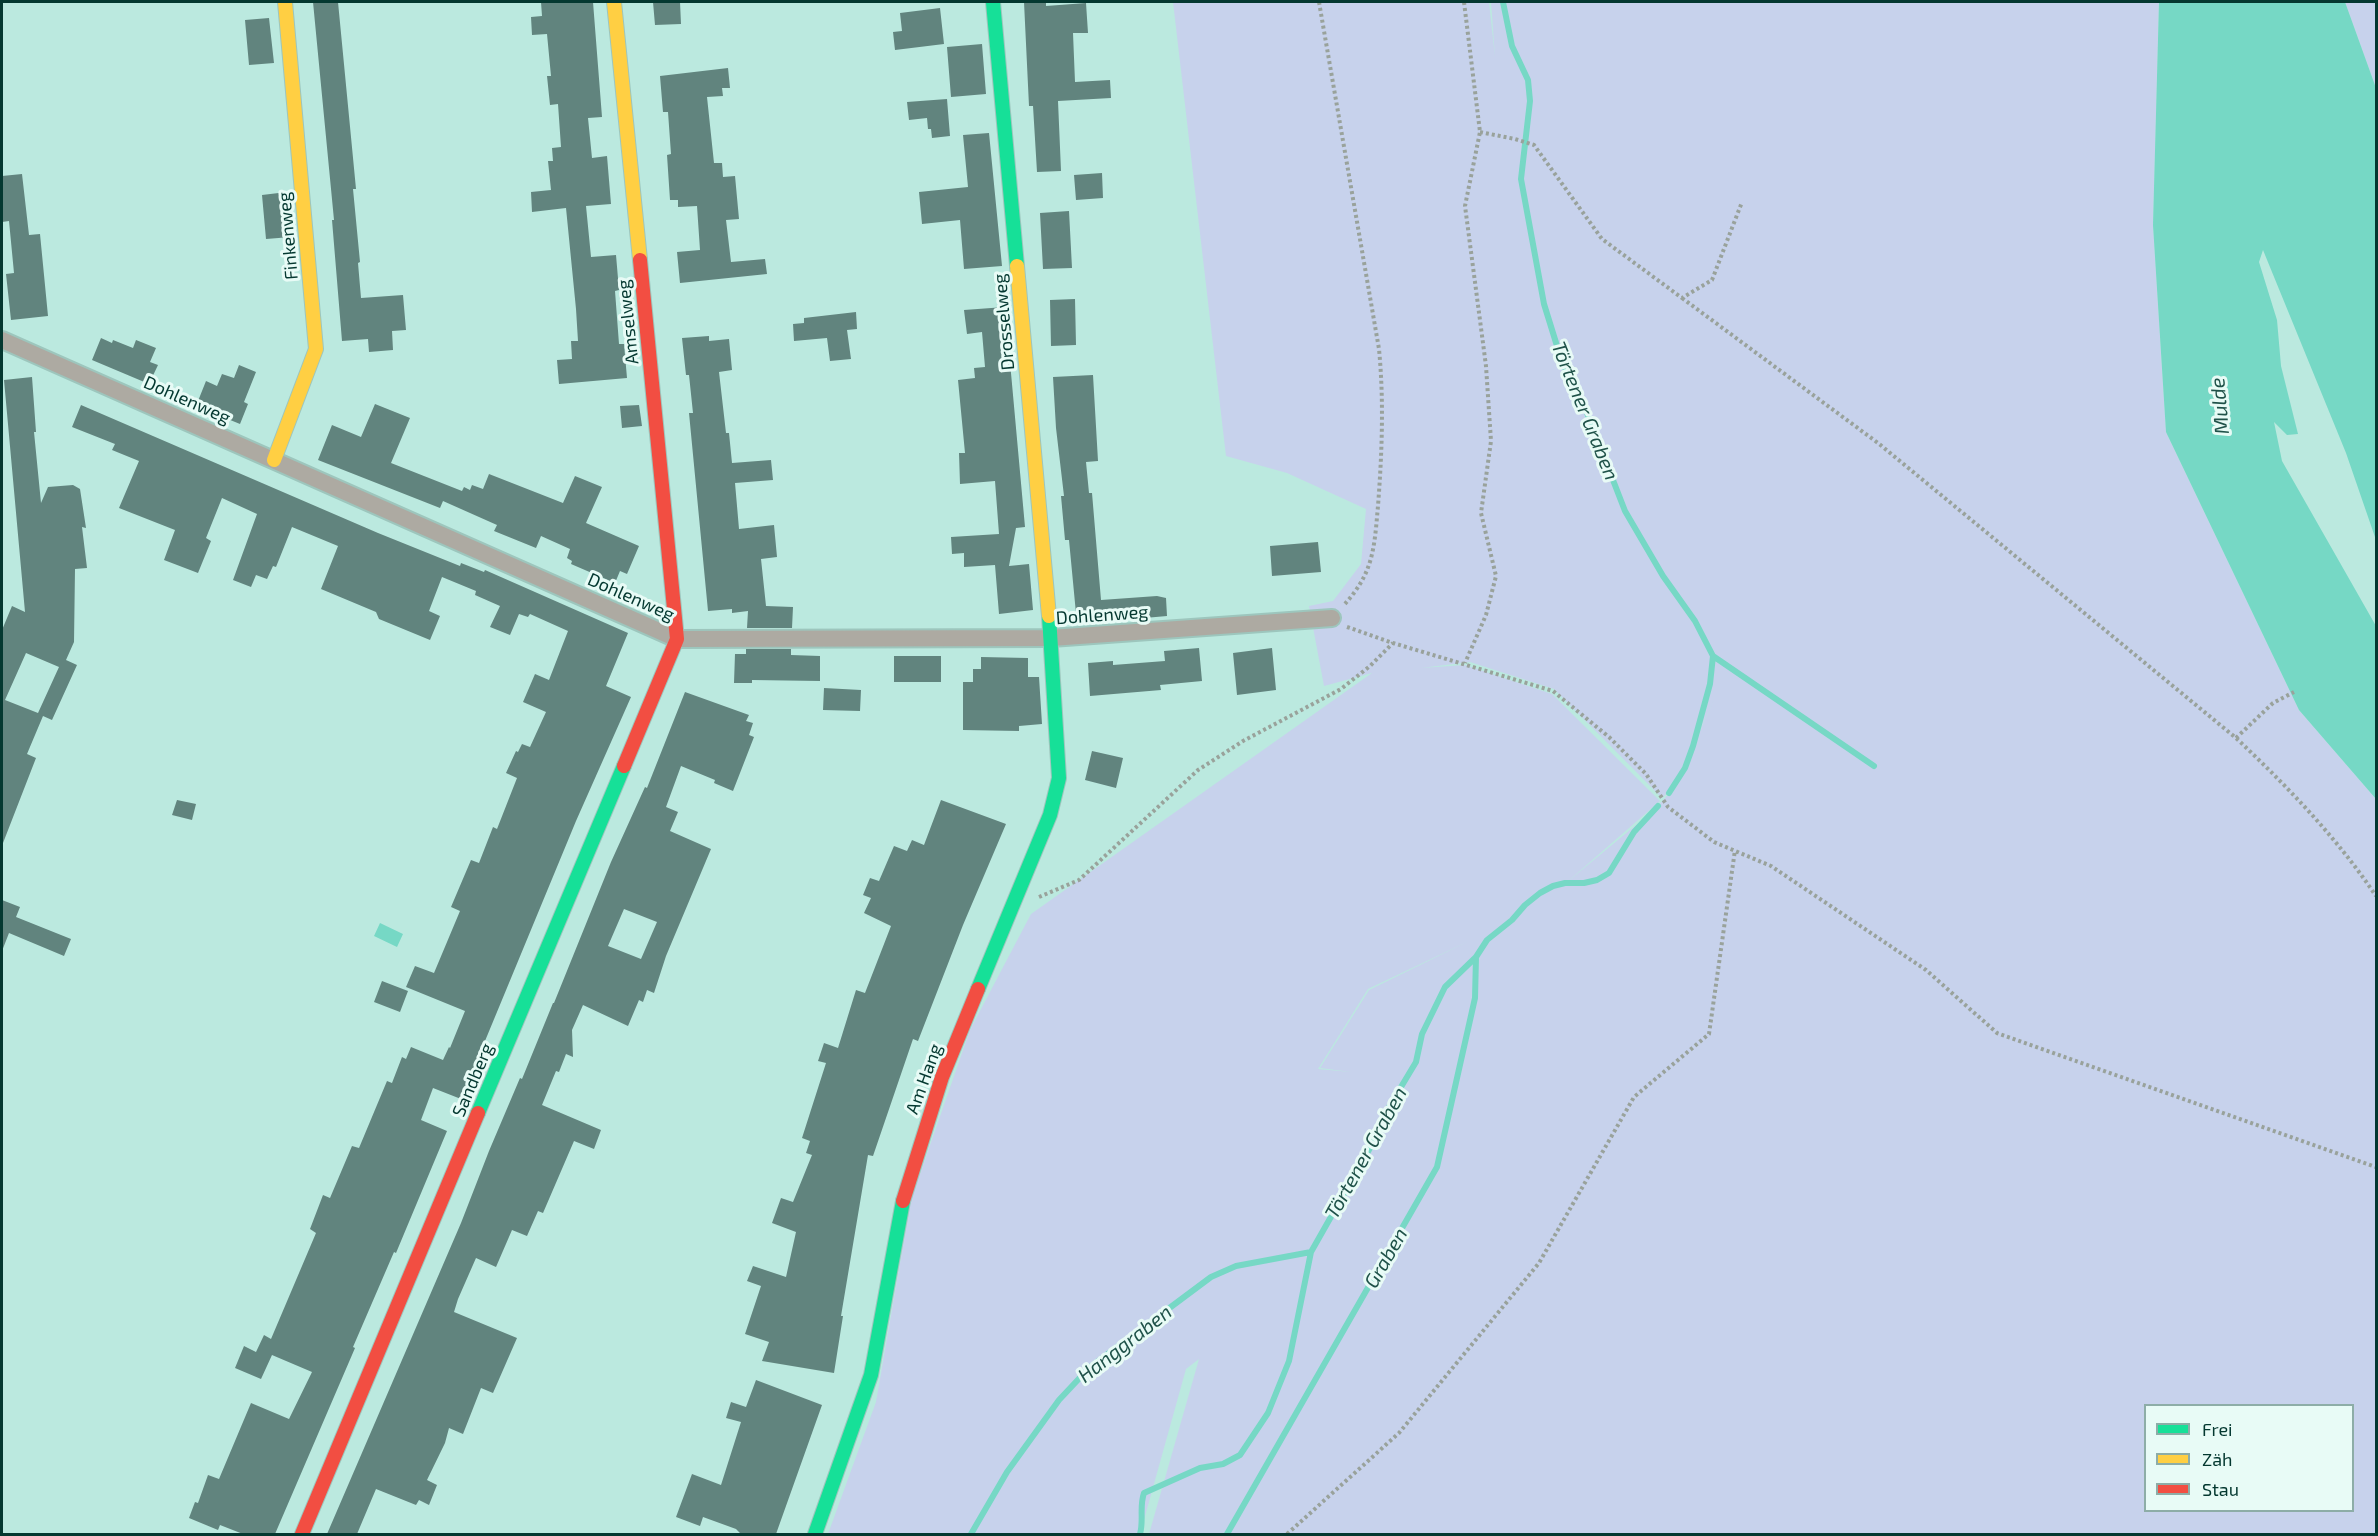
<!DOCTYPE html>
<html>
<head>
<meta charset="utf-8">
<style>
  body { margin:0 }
  #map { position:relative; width:2378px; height:1536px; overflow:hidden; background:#bbe9df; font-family:"Exo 2",sans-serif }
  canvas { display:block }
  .frame { position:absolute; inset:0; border:3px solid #043830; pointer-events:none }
  .legend { position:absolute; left:2144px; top:1404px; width:210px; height:108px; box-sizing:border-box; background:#e8fbf6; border:2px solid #8dada7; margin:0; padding:8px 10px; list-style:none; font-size:18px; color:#043830 }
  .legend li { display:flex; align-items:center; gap:12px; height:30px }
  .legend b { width:30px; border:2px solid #8dada7 }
</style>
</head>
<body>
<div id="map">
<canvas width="2378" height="1536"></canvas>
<div class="frame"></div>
<ul class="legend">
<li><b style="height:8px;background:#16e098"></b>Frei</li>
<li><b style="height:8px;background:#ffcf43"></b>Zäh</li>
<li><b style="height:8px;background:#f24e42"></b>Stau</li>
</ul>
</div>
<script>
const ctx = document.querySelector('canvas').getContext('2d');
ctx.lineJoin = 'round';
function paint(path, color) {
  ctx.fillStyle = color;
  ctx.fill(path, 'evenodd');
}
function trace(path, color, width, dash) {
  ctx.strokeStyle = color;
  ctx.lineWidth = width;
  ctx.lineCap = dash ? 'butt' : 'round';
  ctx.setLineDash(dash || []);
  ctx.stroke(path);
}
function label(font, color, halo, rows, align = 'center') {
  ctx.font = font + ' "Exo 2",sans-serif';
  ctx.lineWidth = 6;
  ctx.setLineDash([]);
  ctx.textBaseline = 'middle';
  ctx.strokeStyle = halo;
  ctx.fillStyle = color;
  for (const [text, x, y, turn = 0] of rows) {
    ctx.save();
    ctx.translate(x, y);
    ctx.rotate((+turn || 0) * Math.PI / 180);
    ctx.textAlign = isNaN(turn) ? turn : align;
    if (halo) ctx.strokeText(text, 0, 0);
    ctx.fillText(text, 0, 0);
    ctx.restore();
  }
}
paint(new Path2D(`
  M1173 2H1489L1495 57 1491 2H2159L2153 225 2166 432 2299 710 2376 799V1534H1149L1199 1359 1186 1369 1140 1534H828L876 1402 911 1200 970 1030 1031 914 1372 673 1324 686 1309 606 1333 601 1361 564 1366 509 1287 473 1226 456ZM1470 662 1554 689 1662 798 1673 787 1714 700 1674 788 1654 810 1566 883 1660 801 1552 694 1465 665 1421 668ZM1469 941 1369 990 1320 1068 1351 1072 1318 1069 1368 989ZM2146 1406H2352V1510H2146Z
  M2345 2H2376V88Z`), '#c7d2ec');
paint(new Path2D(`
  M2159 2H2345L2376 88V540L2346 453 2263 250 2259 262 2277 320 2281 366 2298 434 2287 435 2274 422 2282 461 2376 626V799L2299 710 2166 432 2153 225Z
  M380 923 403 934 397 947 374 936Z`), '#76d8c5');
trace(new Path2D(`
  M1503 2 1512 46 1528 80 1530 101 1521 179 1544 304 1562 362 1587 413 1625 511 1663 576 1695 621 1713 656 1710 684 1693 746 1685 768 1669 793
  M1713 656 1874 766
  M971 1534 1007 1472 1059 1400 1089 1368 1211 1277 1236 1266 1311 1252
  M1140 1534C1144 1520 1139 1507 1144 1493L1200 1468 1223 1464 1240 1455 1268 1413 1289 1361 1311 1252 1370 1148 1383 1117 1416 1062 1422 1034 1445 987 1476 957 1487 940 1512 920 1525 905 1540 893 1553 886 1565 883H1584L1597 880 1609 873 1634 832 1658 806
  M1227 1534 1437 1167 1475 998 1476 957`), '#76d8c5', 6);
paint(new Path2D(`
  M313 2H338L356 189H353L360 262 358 263 361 298 403 295 406 330 392 331 393 350 369 352 368 339 342 341 332 220H334Z
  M541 2H593L602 117 588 118 592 158 607 156 611 204 586 206 591 257 616 255 619 290 615 291 619 344H624L627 378 559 384 557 360 572 359 571 341H578L576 309 566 208 532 212 531 192 551 190 548 161H553L552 148 561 147 558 104 550 105 547 76H551L547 34 532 35 531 17 542 16Z
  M653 2H680L681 24 655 25Z
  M1024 2H1046V6L1086 3 1088 33H1073L1075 82 1110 80 1111 98 1058 101 1061 171 1037 172 1033 106H1029Z
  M940 8 944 44 895 50 893 32 902 31 900 13Z
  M269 18 274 63 249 65 245 20Z
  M982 44 986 94 951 97 947 47Z
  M728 68 730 88H722L723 96 707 97 714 163H722L723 177 735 176 739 219 726 220 731 262 765 259 767 274 680 283 677 252 700 250 697 206 678 207V200H670L667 155 671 154 668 112H663L660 76Z
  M947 99 950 136 932 138 931 129H928L927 118 909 120 907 102Z
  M989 133 1002 266 964 269 960 220 922 224 919 192 968 187 963 135Z
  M1102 173 1103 198 1076 200 1074 175Z
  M22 174 29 235 40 234 48 316 11 320 6 274 14 273 9 221 2 222V176Z
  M287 192 291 237 266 239 262 195Z
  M1069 211 1072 268 1043 269 1040 213Z
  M1075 299 1076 345 1051 346 1050 300Z
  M1005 307 1025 527 1016 528 1009 566 1029 564 1033 610 999 614 995 565 964 567V553L952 554 951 537 999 534 995 481 960 484 959 453H965L958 380 975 378 974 368 985 367 982 332 967 334 964 310Z
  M856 312 857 329 847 330 851 359 830 361 827 338 794 341 793 324 804 323V318Z
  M709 336V341L729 339 732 370 719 372 726 433H729L732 463 771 460 773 480 735 483 739 529 774 525 777 557 761 559 766 606 793 607 792 628H747L748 611 732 613V609L708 611 689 413H693L689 375H686L682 338Z
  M101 338 112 343 113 340 133 348 136 340 156 348 150 362 158 365 149 384 92 360Z
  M239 365 256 372 244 402 248 404 240 424 196 406 206 381 217 386 222 374 234 378Z
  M1093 375 1098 461 1086 462 1089 493H1092L1101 600 1157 596 1166 598 1167 616 1077 624 1069 540H1065L1061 496H1064L1056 428 1053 377Z
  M32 377 36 432H34L41 503 48 487 73 485 80 489 86 528 82 527 87 568 75 569 74 642 66 660 77 665 52 720 43 716 27 754 36 758 3 843 2 630 12 606 25 612 4 380ZM26 653 59 667 38 713 5 700Z
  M375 404 410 418 391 463 462 491 464 487 470 490 472 485 483 489 489 474 563 503 575 476 602 487 586 523 639 546 627 574 620 571 615 583 571 564 572 561 567 558 570 549 541 536 536 548 494 531 497 525 443 501 440 508 318 460 332 425 361 437Z
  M81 405 378 533 460 566 461 563 484 572 485 570 628 633 606 686 631 697 576 821 461 1099 433 1088 421 1120 447 1131 396 1253 394 1252 353 1347 355 1348 275 1534H243L220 1525 218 1530 189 1518 195 1502 198 1503 208 1475 219 1479 251 1403 289 1419 312 1372 272 1355 261 1379 235 1368 244 1346 256 1352 264 1335 271 1339 316 1233 310 1229 323 1195 330 1198 352 1146 359 1148 387 1081 392 1083 402 1057 406 1059 411 1047 443 1060 449 1047 450 1048 465 1011 406 987 415 966 434 973 460 911 451 907 471 860 479 863 493 827 497 829 517 778 506 773 516 751 518 752 522 744 530 747 546 712 523 702 535 674 549 680 568 631 530 614 528 617 519 614 510 635 490 627 500 606 475 595 476 591 442 577 429 611 440 616 430 640 379 619 376 612 321 589 338 546 292 527 276 567 273 566 267 579 256 575 251 587 233 580 257 514 222 498 206 538 211 541 198 573 164 560 175 530 119 508 139 461 112 450 115 444 72 427Z
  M639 405 642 426 622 428 620 406Z
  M1318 542 1321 572 1272 576 1270 546Z
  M1199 648 1202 681 1160 685 1161 690 1090 696 1088 663 1113 661V665L1165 661 1164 651Z
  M1272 648 1276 690 1237 695 1233 653Z
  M746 649H791V655L820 656V681L752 680V683H734L735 654H746Z
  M894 656H941V682H894Z
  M981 657 1028 658V677H1039L1042 724 1019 726V731L963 730V682H973V669H981Z
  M824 688 861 690 860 711 823 710Z
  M685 692 749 715 746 721 753 723 749 735 754 737 733 791 714 783 715 780 681 766 666 807 678 812 670 831 711 849 666 956 654 993 647 990 643 1002 639 1000 628 1026 583 1005 572 1030 573 1057 566 1054 559 1072 556 1071 542 1105 601 1130 594 1149 574 1141 543 1213 538 1211 527 1236 512 1230 496 1267 476 1258 458 1299 454 1312 517 1338 493 1393 481 1388 463 1434 449 1428 445 1443 427 1480 437 1485 429 1505 419 1500 416 1505 376 1489 357 1534H327L461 1223 489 1151 520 1078 522 1079 553 1003H554L611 862 645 787 647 788ZM624 909 657 922 641 959 608 946Z
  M1092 751 1123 758 1116 788 1085 780Z
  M177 800 196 804 192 820 172 815Z
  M941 800 1006 824 963 925 918 1041 913 1039 873 1156 868 1155 841 1316H843L834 1373 762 1361 769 1342 745 1334 761 1286 747 1281 753 1266 786 1277 796 1232 772 1223 781 1198 793 1202 812 1155 806 1153 810 1141 802 1138 826 1063 818 1061 824 1043 838 1048 856 990 865 993 891 926 864 913 871 898 863 895 870 878 879 881 894 846 907 851 912 840 924 845Z
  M2 900 20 907 16 917 71 939 64 956 9 933 2 951Z
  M382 981 408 991 400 1012 374 1002Z
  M756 1380 822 1405 776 1534H741L736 1529 703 1517 700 1526 676 1517 692 1474 721 1485 741 1422 726 1418 731 1402 746 1407Z`), '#61847e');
const street = new Path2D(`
  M2 340 677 639 1051 638 1332 618`);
const fast = new Path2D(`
  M993 2 1017 266
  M978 989 1050 815 1059 778 1049 616
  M478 1113 624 766
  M815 1534 871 1375 903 1201`);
const slow = new Path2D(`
  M614 2 640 260
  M1017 266 1049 616
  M274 460 316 349 285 2`);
const jam = new Path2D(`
  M624 766 677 639 640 260
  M903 1201 942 1077 978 989
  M302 1534 478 1113`);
trace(street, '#9dc6bd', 20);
trace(fast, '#9dc6bd', 16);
trace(slow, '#9dc6bd', 16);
trace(jam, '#9dc6bd', 16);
trace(new Path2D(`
  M1319 2 1379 349C1384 401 1382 453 1378 506 1376 527 1375 551 1367 570 1362 583 1353 595 1344 605
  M1464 2 1480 132 1465 206 1486 366 1491 441 1481 513 1496 576 1486 615 1465 663
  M1480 132 1515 139 1534 145 1602 239 1682 298 1712 280 1742 202
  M1682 298 1878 443 2236 738C2287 786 2337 838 2376 896
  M1347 627 1393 643 1553 691 1609 737 1646 774 1668 807 1714 842 1771 866 1926 970 1997 1033 2376 1167
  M2236 738 2273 703 2294 692
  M1039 897 1079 880 1198 770 1243 741 1341 689 1370 666 1393 643
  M1287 1534 1399 1433 1539 1263 1634 1097 1709 1034 1735 850`), '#99a29b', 4, [3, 3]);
trace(street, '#adaaa2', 16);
trace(fast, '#16e098', 14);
trace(slow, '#ffcf43', 14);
trace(jam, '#f24e42', 14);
label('18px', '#043830', '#e8fbf6', [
  ["Finkenweg",288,236,-95],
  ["Amselweg",628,322,-96],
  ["Drosselweg",1004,322,-95],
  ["Dohlenweg",187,400,24],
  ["Dohlenweg",631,597,24],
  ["Dohlenweg",1102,615,-4],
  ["Am Hang",924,1079,-70],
  ["Sandberg",473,1080,-67]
]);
label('italic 20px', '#1f5249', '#e8fbf6', [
  ["Mulde",2220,406,-95],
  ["Törtener Graben",1585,411,68],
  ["Törtener Graben",1366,1153,-61],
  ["Graben",1386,1258,-60],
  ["Hanggraben",1125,1344,-38]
]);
</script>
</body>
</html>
